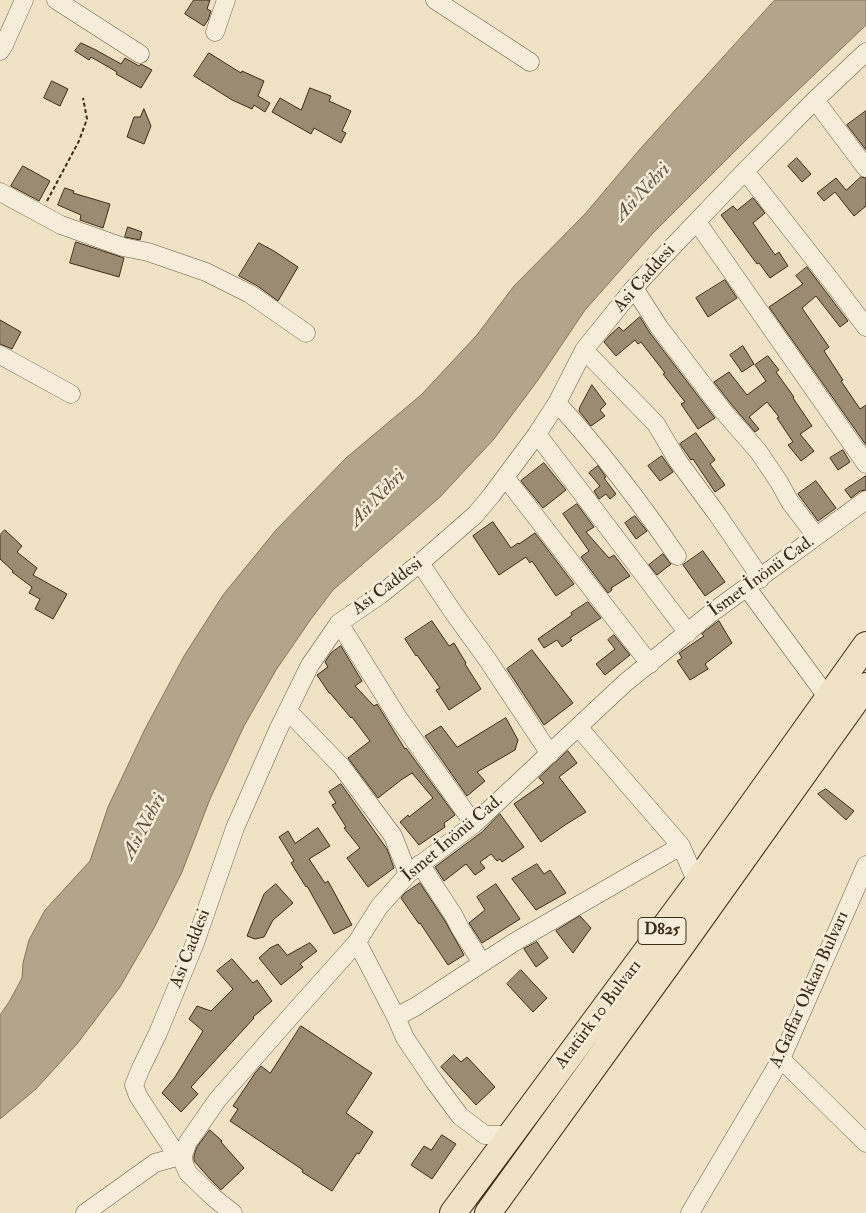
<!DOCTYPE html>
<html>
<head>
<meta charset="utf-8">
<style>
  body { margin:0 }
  canvas { display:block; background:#f0e3c5 }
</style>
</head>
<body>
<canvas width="866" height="1213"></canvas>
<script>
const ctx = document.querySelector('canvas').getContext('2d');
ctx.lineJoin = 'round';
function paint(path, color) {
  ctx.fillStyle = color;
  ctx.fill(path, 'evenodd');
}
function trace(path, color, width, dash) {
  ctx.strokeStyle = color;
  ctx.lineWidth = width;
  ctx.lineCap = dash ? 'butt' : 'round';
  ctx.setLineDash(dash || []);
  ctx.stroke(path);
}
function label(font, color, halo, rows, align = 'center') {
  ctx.font = font + ' "IM FELL Double Pica",serif';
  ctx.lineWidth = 5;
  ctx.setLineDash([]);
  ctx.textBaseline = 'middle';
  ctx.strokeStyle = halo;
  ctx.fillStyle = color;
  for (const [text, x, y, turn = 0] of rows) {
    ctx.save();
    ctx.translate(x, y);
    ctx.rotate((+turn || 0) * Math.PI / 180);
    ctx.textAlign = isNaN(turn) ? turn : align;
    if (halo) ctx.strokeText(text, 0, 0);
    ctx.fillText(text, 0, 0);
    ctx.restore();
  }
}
const water = new Path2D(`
  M775 0H866V25L745 141 654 232 585 310 538 380 494 439 440 497 333 590 311 619 276 670 244 726 210 799 182 872 154 928 120 987 77 1044 36 1089 0 1119V1015L9 1002 22 978 23 963 29 940 45 910 90 861 108 807 145 729 184 656 223 595 276 530 346 458 421 395 476 336 514 286 585 214 640 149Z`);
paint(water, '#b3a58b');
trace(water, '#84755d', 1);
const building = new Path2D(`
  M194 0H210L207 9 211 11 208 20 204 26 185 14Z
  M81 43 96 50 121 64 125 58 139 66 141 64 152 70 141 88 116 74 117 72 91 57 89 60 75 51Z
  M209 53 241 73 242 71 264 81 258 96 270 103 265 112 254 105 252 109 232 100 194 76Z
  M52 81 68 89 60 106 44 98Z
  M310 88 331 96 329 101 351 111 342 131 346 133 341 143 314 128 311 134 272 112 280 98 301 110Z
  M144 109 151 126 144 144 127 137 134 117H140Z
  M866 111V150L847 125Z
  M797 158 811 174 802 182 788 166Z
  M23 166 50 181 39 201 11 186Z
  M861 177 866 178V206L854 216 835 192 824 201 817 193 836 178 846 190Z
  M65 188 74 191 73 193 110 204 103 228 80 220 81 215 58 205Z
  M753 198 765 213 753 223 775 255 779 252 788 266 770 278 759 263 757 264 721 215 733 206 737 210Z
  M128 227 142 232 140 240 125 237Z
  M76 242 124 258 119 277 70 263Z
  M259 243 274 251 298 267 278 301 256 285 239 276Z
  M807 267 848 321 840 327 816 296 802 308 829 347 824 351 843 380 841 381 860 409 866 405V445L769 307 803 284 796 276Z
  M725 280 737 298 708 317 696 298Z
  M640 317 650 333 715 418 698 429 681 404 685 402 663 374 665 373 641 342 638 344 635 340 616 356 604 342 610 335 619 327 623 331Z
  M0 320 21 332 12 349 0 344Z
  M743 346 754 364 742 372 730 355Z
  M768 356 779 370 776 372 794 397 793 398 812 426 800 434 814 451 801 461 788 445 793 442 777 418 779 417 767 402 749 417 759 429 755 432 731 404 714 382 729 372 747 395 766 381 755 365Z
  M592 385 606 404 600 410 605 416 591 426 579 411 580 407Z
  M696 433 715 460 710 464 725 485 715 492 693 459 691 460 680 444Z
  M843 450 850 462 838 470 830 458Z
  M662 456 673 472 660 481 648 466Z
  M544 463 566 490 543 508 521 481Z
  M598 466 606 477 604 478 616 494 610 499 606 494 599 499 594 491 600 486 589 473Z
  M866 476V490L860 491 851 498 845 490Z
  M816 481 836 508 818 521 798 494Z
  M577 504 594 527 586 532 609 558 614 555 630 576 611 588 612 590 608 593 581 557 589 551 563 514Z
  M635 516 647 531 636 539 625 523Z
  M493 522 511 548 518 543 519 544 535 533 574 584 556 596 532 561 530 563 526 557 499 575 473 536Z
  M5 530 22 546 17 552 37 568 33 575 67 594 53 619 35 609 40 599 29 593 32 587 12 572 13 571 0 559V535Z
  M703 551 725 582 705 596 683 565Z
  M663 554 671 564 657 575 649 565Z
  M588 602 601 618 570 638 572 640 562 647 557 640 544 648 538 639 572 615 571 613Z
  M432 621 449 646 454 643 466 663 465 664 481 689 449 710 436 690 440 688 417 655 416 656 405 639Z
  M719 621 732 643 705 664 708 669 690 680 677 661 682 658 679 653 704 636 702 634Z
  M614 635 630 655 605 675 596 664 615 649 608 640Z
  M341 646 362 681 355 686 374 706 377 704 405 749 406 748 455 815 444 823 445 827 419 845 400 822 408 815 409 817 433 798 412 773 401 780 378 798 348 758 370 741 352 717 351 718 330 693H329L317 675 328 667 325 662 331 653Z
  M532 650 573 703 544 725 507 669Z
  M506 718 518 740 515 750 477 772 485 781 467 796 425 736 441 726 457 747Z
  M568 751 577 763 559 777 586 812 565 825 541 842 514 804 544 783 539 778Z
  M341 784 387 849 394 868 368 887 347 858 360 848 344 828 346 827 332 805 336 803 329 792Z
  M826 789 854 811 846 820 818 794Z
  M500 814 524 847 502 862 500 859 497 861 491 854 480 862 485 868 475 875 466 864 444 881 435 867 482 832Z
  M318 828 330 846 309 859 325 883 328 881 352 925 334 934 307 886 306 887 291 863 294 861 279 837 288 831 295 843Z
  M537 864 544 874 550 870 566 893 536 910 512 879Z
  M420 883 445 921 464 955 448 965 420 923 419 924 401 898 405 893Z
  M276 884 293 903 273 920 264 937 255 939 247 936 264 894Z
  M496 884 520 919 482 943 469 923 485 910 477 897Z
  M580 916 591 928 573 953 556 931Z
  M537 942 548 958 536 967 524 949Z
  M310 943 317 951 300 964 303 967 281 985 259 958 270 948 278 944 287 955Z
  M232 959 253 983 257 980 272 1001 253 1017 254 1018 191 1087 198 1094 181 1112 162 1093 175 1077 203 1031 189 1019 197 1006 211 1011 233 989 217 971Z
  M521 970 547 998 533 1012 507 984Z
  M301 1026 372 1073 346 1113 373 1132 359 1154 357 1153 332 1191 302 1172 303 1170 230 1121 238 1109 233 1106 255 1073 261 1066 270 1073Z
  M454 1055 461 1062 467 1057 495 1087 476 1105 441 1067Z
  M210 1130 222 1141 221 1142 244 1168 221 1190 210 1179 194 1161V1156L197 1147Z
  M442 1135 456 1144 432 1179 411 1165 424 1146 431 1150Z`);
paint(building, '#9b8b72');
trace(building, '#3e2c19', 1);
const minor = new Path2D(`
  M56 0 140 54
  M435 0 530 62
  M215 32 226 0
  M0 51 4 45 24 0
  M815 100 866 168
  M745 171 836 287 866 327
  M0 192 61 225 123 247 148 252 206 272 250 294 306 333
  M697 222 866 464
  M634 288 659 327 723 411 758 451 779 482 790 502 816 536
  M584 350 656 424 678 461 717 514 754 568 760 579
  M0 355 71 394
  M557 403C602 452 640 502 677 556
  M537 434 688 633
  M505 477 650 664
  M420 563 453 612 487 659 550 754
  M747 588 828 698
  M339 623 399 719 474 824
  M288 711 342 767 393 836 408 874
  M579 728 681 846 697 883
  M420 864 454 916 460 928 482 963
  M357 942 396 1017
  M781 1059 866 1143
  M510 1135H485L460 1116 434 1081 405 1038 396 1017 415 1007 513 943 681 846
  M178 1157 138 1096 134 1085 141 1068 158 1033 195 943 235 828 278 730 310 665 339 623 380 595 420 563 475 515 491 496 537 434 557 403 584 350 634 288 657 263 745 171 815 100 866 52
  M85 1213 155 1163 183 1155
  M233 1213 214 1198 188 1173 184 1164 183 1155 188 1142 218 1099 290 1017 357 942 379 907 408 874 474 824 625 683 710 614 866 500
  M690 1213 781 1059 866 865`);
const highway = new Path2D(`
  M453 1213 697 883 715 857 866 645
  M488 1213 681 946 866 686`);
trace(minor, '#6a5a44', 19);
trace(highway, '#3e2c19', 28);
trace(new Path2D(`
  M47 201 79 141 87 119 83 98`), '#3e2c19', 2, [4, 2.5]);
trace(minor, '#f5edd9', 18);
trace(highway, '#f0e3c5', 26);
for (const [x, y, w] of [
  [662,931,48]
]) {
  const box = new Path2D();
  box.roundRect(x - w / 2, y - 13.5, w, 27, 4);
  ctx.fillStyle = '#f5edd9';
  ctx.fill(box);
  trace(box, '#3e2c19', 1);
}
label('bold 16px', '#3e2c19', null, [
  ["D825",662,931]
]);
label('18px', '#3e2c19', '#f5edd9', [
  ["Asi Caddesi",645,279,-49],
  ["İsmet İnönü Cad.",762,577,-36],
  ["Asi Caddesi",388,587,-37],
  ["İsmet İnönü Cad.",453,839,-40],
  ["Asi Caddesi",191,949,-69],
  ["A.Gaffar Okkan Bulvarı",810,990,-66],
  ["Atatürk 10 Bulvarı",599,1015,-53]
]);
label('italic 19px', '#61503b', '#f5edd9', [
  ["Asi Nehri",643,193,-47],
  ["Asi Nehri",378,499,-46],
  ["Asi Nehri",145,827,-62]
]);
</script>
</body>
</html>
